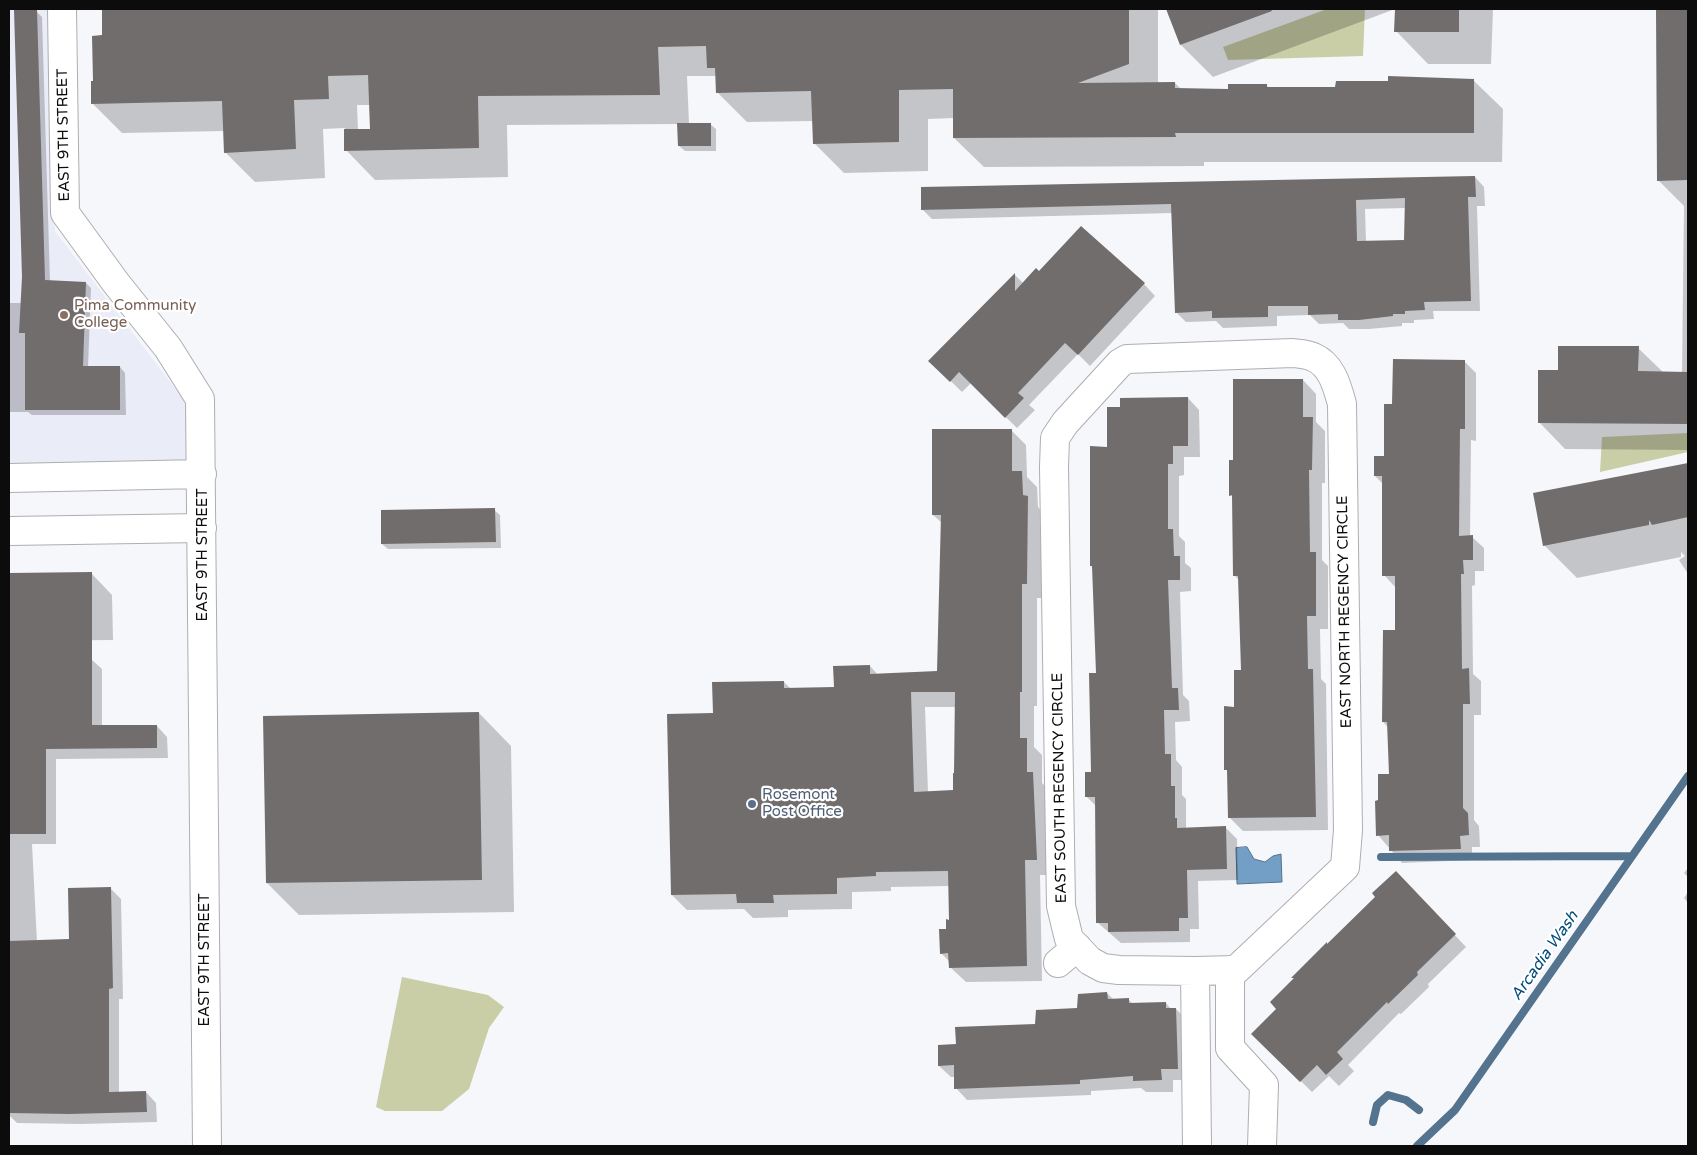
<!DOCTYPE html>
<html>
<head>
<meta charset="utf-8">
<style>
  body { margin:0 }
  #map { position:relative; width:1697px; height:1155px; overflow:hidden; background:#f6f7fb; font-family:"Varela Round",sans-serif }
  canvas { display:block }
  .frame { position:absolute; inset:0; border:10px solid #0c0c0d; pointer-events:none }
</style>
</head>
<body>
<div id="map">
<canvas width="1697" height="1155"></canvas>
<div class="frame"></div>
</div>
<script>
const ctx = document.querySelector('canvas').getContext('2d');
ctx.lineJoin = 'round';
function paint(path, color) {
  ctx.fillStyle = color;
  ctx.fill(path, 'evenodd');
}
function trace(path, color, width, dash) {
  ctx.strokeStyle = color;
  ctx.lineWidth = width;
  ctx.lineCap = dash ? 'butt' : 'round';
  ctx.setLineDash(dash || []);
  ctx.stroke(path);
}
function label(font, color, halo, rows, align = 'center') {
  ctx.font = font + ' "Varela Round",sans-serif';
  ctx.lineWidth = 4.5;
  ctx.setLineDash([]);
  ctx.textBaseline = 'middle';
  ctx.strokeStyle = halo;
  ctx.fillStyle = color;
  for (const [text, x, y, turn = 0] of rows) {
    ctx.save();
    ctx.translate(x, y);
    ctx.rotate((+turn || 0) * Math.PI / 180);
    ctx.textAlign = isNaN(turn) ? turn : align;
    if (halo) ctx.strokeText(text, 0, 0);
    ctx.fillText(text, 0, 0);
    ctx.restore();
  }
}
paint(new Path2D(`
  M9 9H51L55 231 184 400 192 437 191 468 9 471Z`), '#eaecf7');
paint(new Path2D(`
  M1327 9H1365L1363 56 1228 60 1223 47Z
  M1688 433V452L1600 472 1602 437Z
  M402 977 488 995 504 1007 489 1028 469 1089 442 1111H385L376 1107Z`), '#c9cea7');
const water = new Path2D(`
  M1247 847 1254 859 1265 862 1273 856 1281 854 1282 882 1237 884 1236 848Z`);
paint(water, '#739fc6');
trace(water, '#54738e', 1);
paint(new Path2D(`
  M103 9H1158V83H1175L1181 89 1229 90 1267 86 1269 88H1337L1473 80 1503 109 1502 162H1204V166L984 167 954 138V118L928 119V171L844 173 814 143 813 121 747 122 717 92 716 76H687L689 124H710L716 129V151H685L679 146 678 124 507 125 508 177 375 180 346 150 345 128 323 129 325 178 255 182 225 152 224 131 122 133 93 104 94 82 103 36ZM357 105H371V130H358Z
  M1167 9H1395L1213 77 1181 45Z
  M1396 9H1493L1491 64H1428L1396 31Z
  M1688 9V450L1565 449 1539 422 1559 372 1638 348 1664 373H1682L1684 206 1658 180Z
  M36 11 42 17 50 282 86 283 91 288 88 367H120L125 373 126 415H32L28 412H9V303H22Z
  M1475 177 1484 187 1485 206H1477L1480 311H1433L1434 319 1414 320V323H1402V326L1369 329H1349L1343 323 1319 324 1310 315 1277 316V326L1223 328 1216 321 1186 322 1176 312 1173 213 932 219 923 210ZM1406 208V241L1366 242 1365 209Z
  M1039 272 1144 284 1155 296 1090 366 1078 354 1029 405 1035 410 1017 428 971 383 962 392 930 361 1015 275 1024 284Z
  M1464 361 1476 373V441L1471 440 1470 537H1472L1484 548V571H1475V585L1472 586 1473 674 1481 681V715H1474V820L1479 826 1480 847H1472V860L1402 863 1378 835 1380 801 1391 775 1388 727 1383 722 1397 631 1396 588 1384 575 1383 484 1375 476 1385 457 1394 405Z
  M1303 380 1316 394V422L1325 431V483H1322V560L1328 566V629H1320L1321 679 1326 684 1328 830 1243 831 1230 818 1229 772 1226 769 1242 671 1239 580 1234 575V498L1230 495 1235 461Z
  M1188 398 1199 410 1200 457H1184V475L1179 476V536L1185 542V563L1191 568V591L1180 592 1183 695 1189 701 1190 721 1175 722 1176 760 1182 767V795L1186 799V829L1225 827 1237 839 1238 880 1198 881 1199 929H1190V942L1121 943 1097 922 1096 806 1086 796 1093 773 1098 674 1093 568 1091 566 1108 448 1121 408Z
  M1011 430 1026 445 1027 477 1037 487 1038 507 1042 512V598H1037V706H1034V747L1042 755V783L1048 789 1051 875H1040L1042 981 966 982 950 967V962L941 953 950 921 949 886 891 887V891L852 892V909L788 910V917L753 918 744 909 687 910 672 895 714 715 784 682 791 689 835 688 870 666 878 675 938 673 942 523 933 515ZM925 707H956V774L954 792 928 793Z
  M1688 464V574L1679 560 1685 556 1681 552V557L1577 578 1544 545 1535 494Z
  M494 510 500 515 501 548 388 549 382 544Z
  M91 573 112 595 113 640 9 641V575Z
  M91 659 102 669V726H157L167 737 168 758 56 759V844H32L37 942 70 941 110 888 121 899 123 999H119V1093L146 1092 156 1103 157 1122 81 1124 17 1123 9 1115V660Z
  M479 713 511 746 514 912 299 915 267 883Z
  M1688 868V877L1684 873Z
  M1407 884 1466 947 1428 984 1429 987 1401 1014 1399 1013 1348 1065 1354 1071 1339 1086 1329 1076 1312 1092 1253 1034 1278 1009 1295 980 1293 978 1327 944 1328 945Z
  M1688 892V903L1684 898Z
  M1107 993 1114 1000 1128 999 1133 1004 1166 1003 1171 1009H1176L1188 1021 1189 1080H1173V1092H1146L1141 1088 1091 1091V1095L967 1100 956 1088 955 1077H951L939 1066 957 1045 1036 1025 1079 1009Z`), '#0003');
trace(new Path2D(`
  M1381 857 1632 856
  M1373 1122 1377 1105 1388 1095 1406 1100 1419 1110
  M1417 1146 1455 1110 1688 776`), '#54738e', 8);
paint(new Path2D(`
  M102 9H1129V64L1078 83 1175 82V88L1228 89V84H1267V87H1335L1336 81H1388V76L1474 79V133H1175L1176 137 953 138V89L899 90V142L813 144 811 91 716 93 715 68H707L706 46 658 47 660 95 478 96 479 148 344 151V129H370L368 75 328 76 329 99 294 100 296 149 224 153 222 101 91 104V81H93L92 36 102 35Z
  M1166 9H1271L1272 11 1180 45Z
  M1395 9H1459V32H1394Z
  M1656 9H1688V180L1657 181Z
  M14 10H37L45 280 86 282 83 366H120V410H25V333H19L22 277Z
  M677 123H711V146H678Z
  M1475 176 1476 197H1468L1471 301 1424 302 1425 310 1405 311V314H1393V316L1359 320H1338V314L1308 315V306H1268V317L1212 318V311L1175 313 1171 204 921 210V187ZM1405 198 1404 240 1357 241 1356 200Z
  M1081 226 1145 283 1078 355 1065 343 1018 393 1024 398 1005 418 959 372 950 382 928 361 1015 273V291L1036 268 1039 271Z
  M1558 346H1639L1638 371 1688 372V424L1538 423V370H1558Z
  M1393 359 1465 360V429H1460L1459 536 1473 535V560H1463L1464 574H1461L1462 669 1469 668 1470 704H1463V808L1468 813 1469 835 1460 836 1461 849 1389 851V835L1376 836 1375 801 1378 800V774H1389L1387 722H1382L1383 630H1395V576H1382V476H1374V456H1384V404H1392Z
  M1233 379H1303V417H1313L1312 470H1309L1310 552H1316V616H1307L1308 669H1313L1316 817 1228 818 1227 770H1224V706L1234 707V670H1241L1238 576H1233L1232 495 1229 496V460H1233Z
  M1188 397V446H1173V464H1168V529H1173L1174 556H1180V580H1168L1172 688H1178L1179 710H1164L1165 754H1171V786H1175V818H1177V828L1226 826 1227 869 1187 870 1188 918H1179V931L1108 932V923H1096L1095 797H1085V772H1091L1089 673H1096L1092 566H1090V446L1107 447V407H1120V398Z
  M932 429H1012V471H1022L1023 495 1028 496 1027 584H1022V692H1020V738H1027V772H1033L1037 860H1025L1027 966 949 968 948 953 940 954 939 929H946V919L949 920 948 871 876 872V876L837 878V894L773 895 774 903H737L736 894 671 895 667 714 713 713 712 682 784 681V688L834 687 833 666 870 665V674L937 671 941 515H932ZM911 692H955L954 773H953V790L914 792Z
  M1688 463V517L1652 525 1649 520V525L1543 546 1533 493Z
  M495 508 496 542 381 544V510Z
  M92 572V725H157V748L46 749V834H9V573Z
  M479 712 482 880 266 883 263 716Z
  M1396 871 1456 934 1417 972 1418 975 1388 1004 1387 1002 1337 1052 1343 1059 1326 1075 1317 1065 1300 1082 1251 1034 1276 1009 1270 1002 1294 978H1291L1327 942V944L1375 897 1372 893Z
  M111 887 113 988 109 989V1092L146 1091 147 1112 69 1114 9 1113V941L69 939 68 888Z
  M1107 992 1108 999 1129 998V1003L1166 1002V1008H1176L1178 1069H1161L1162 1080 1133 1081V1076L1080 1080V1084L954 1089V1065L938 1066V1045L956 1044 955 1027 1035 1024 1036 1010 1077 1008 1078 994Z`), '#716d6d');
const minor = new Path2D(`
  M62 9 65 213 116 283 168 348 200 399 207 1146
  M1293 353C1299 354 1307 354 1313 357 1332 365 1337 386 1342 404L1348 830 1345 867 1236 970 1195 971 1119 970 1103 968 1090 961 1069 939 1061 906 1054 467 1055 438 1065 423 1120 363 1127 359Z
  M9 478 202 474
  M9 531 202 528
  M1058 963 1077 947
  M1230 970V1048L1264 1085 1262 1146
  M1195 971 1197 1146`);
trace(minor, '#adaeb1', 30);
trace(minor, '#fff', 28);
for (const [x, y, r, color] of [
  [64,315,5,"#8d6e63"],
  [752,804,5,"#5c6f8a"]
]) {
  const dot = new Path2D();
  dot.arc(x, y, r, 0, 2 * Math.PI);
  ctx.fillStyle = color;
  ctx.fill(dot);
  trace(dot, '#fff', 2);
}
label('15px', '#0c0c0d', '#fff', [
  ["EAST 9TH STREET",64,135,-91],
  ["EAST 9TH STREET",203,555,-90],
  ["EAST NORTH REGENCY CIRCLE",1345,612,-91],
  ["EAST SOUTH REGENCY CIRCLE",1060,788,-91],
  ["EAST 9TH STREET",205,960,-90]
]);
label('15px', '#785e54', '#fff', [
  ["Pima Community",74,306],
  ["College",74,323]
], 'left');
label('15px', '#4e5e75', '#fff', [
  ["Rosemont",762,795],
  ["Post Office",762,812]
], 'left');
label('italic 16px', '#004d7e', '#fff', [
  ["Arcadia Wash",1545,956,-55]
]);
</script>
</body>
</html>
